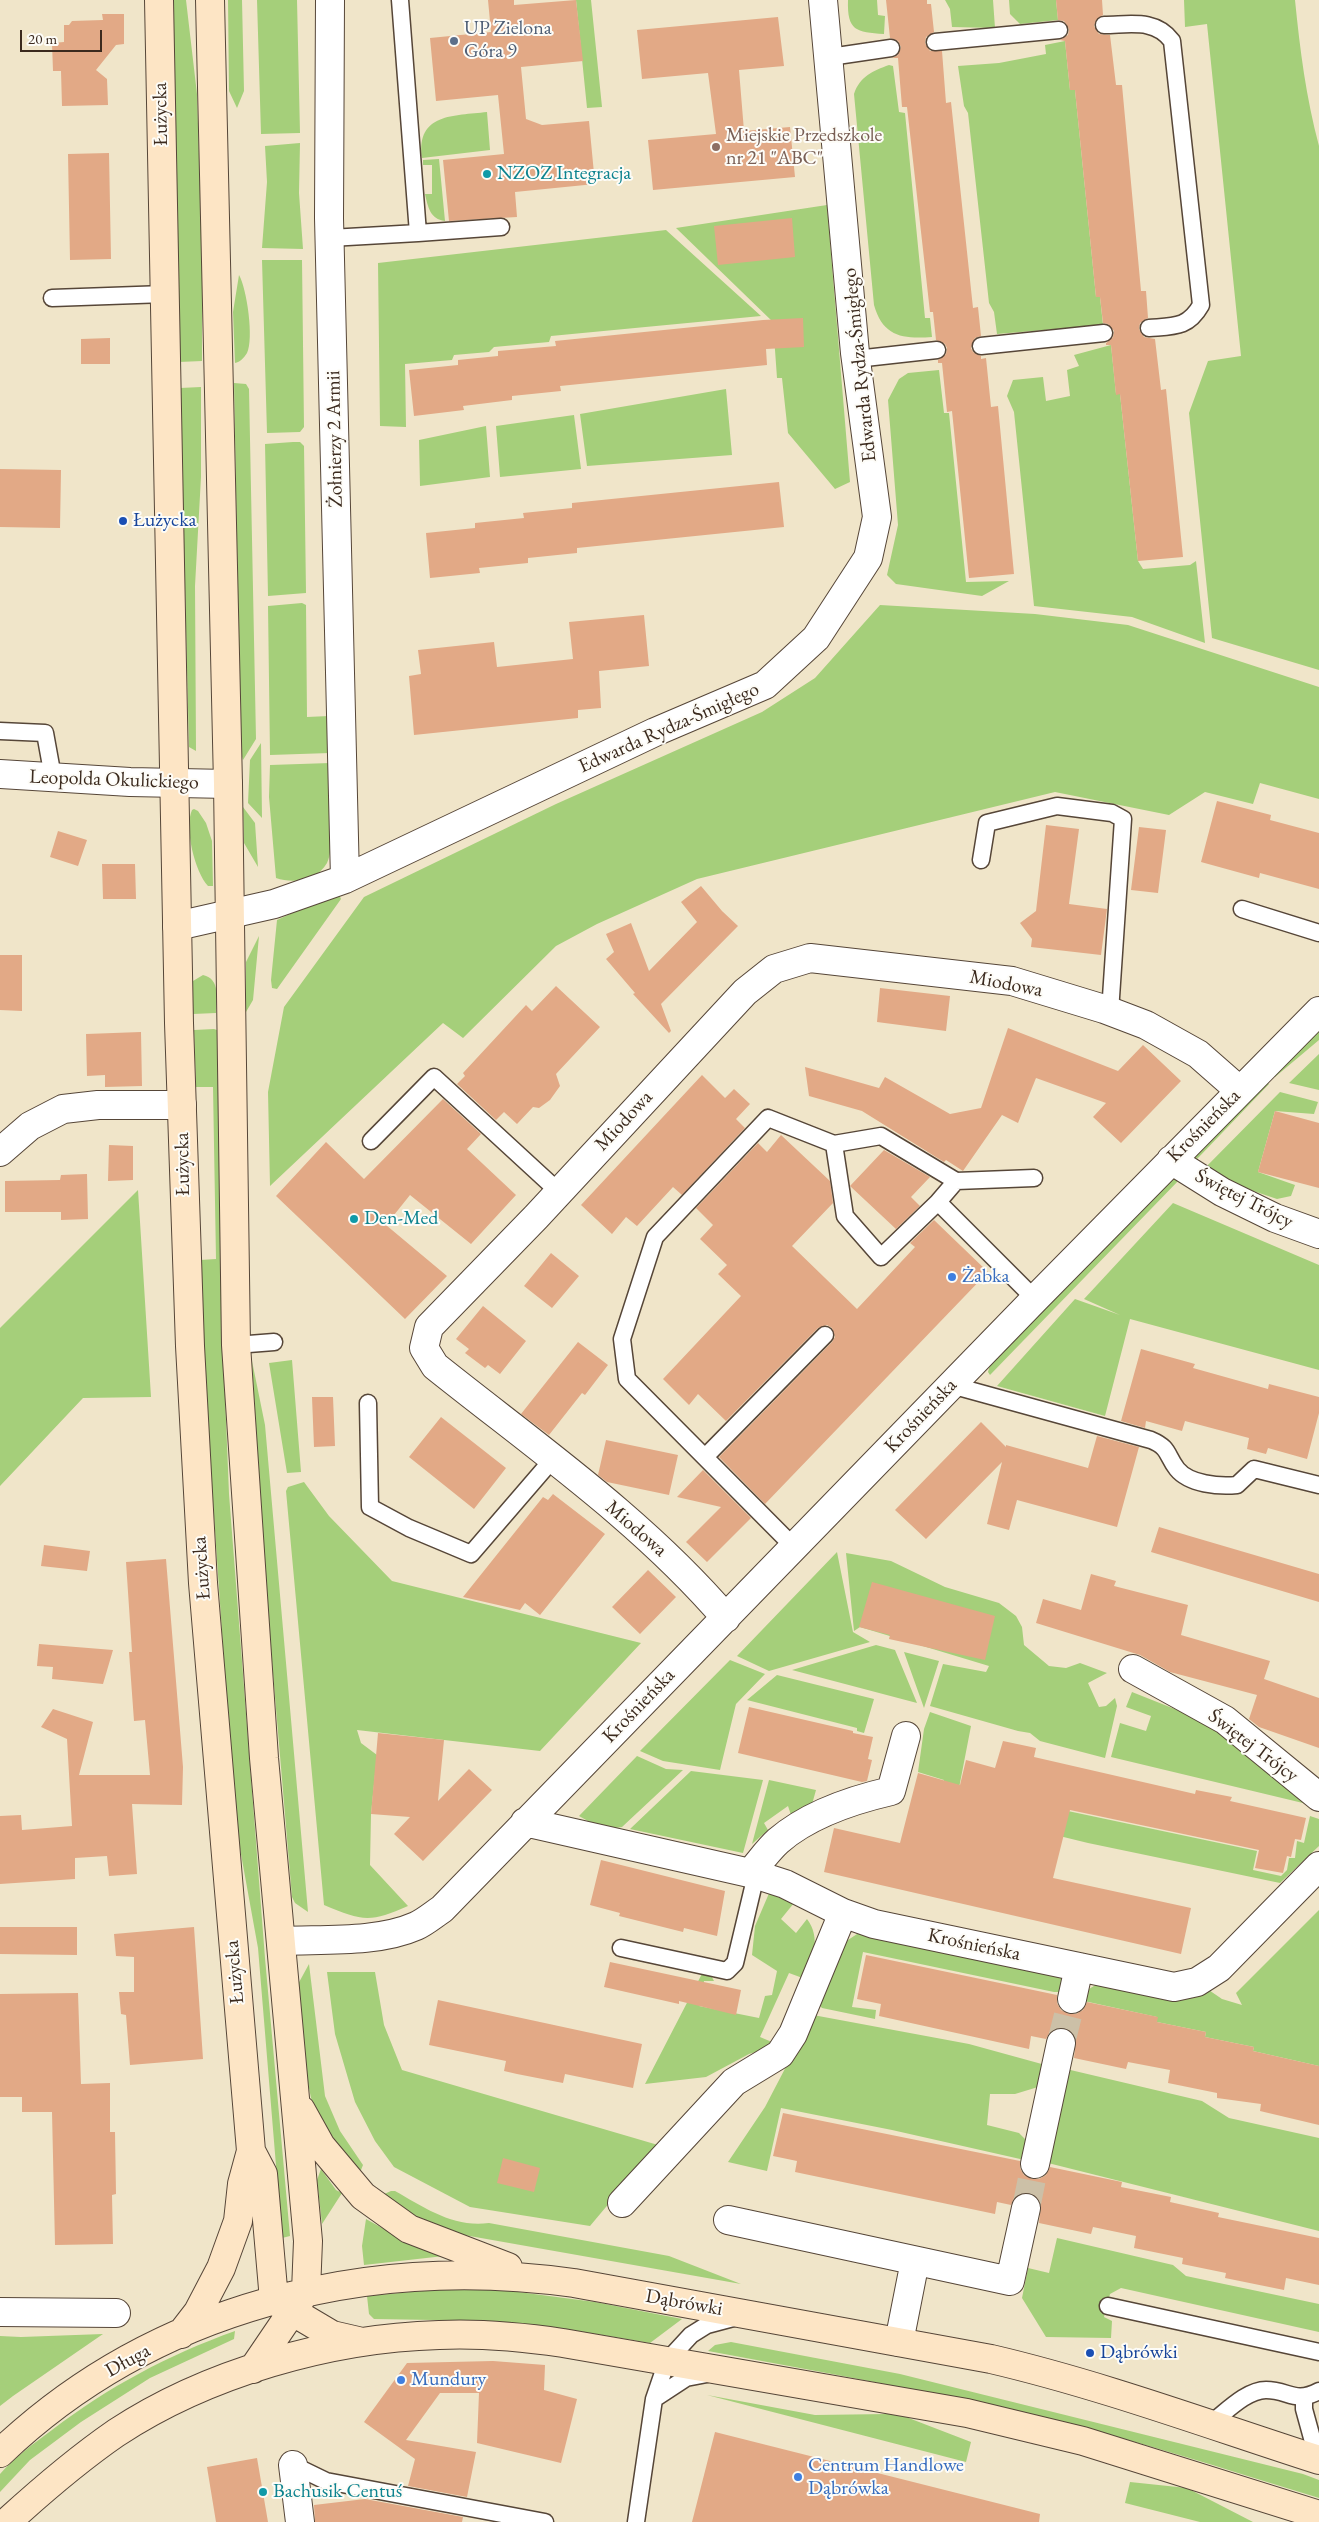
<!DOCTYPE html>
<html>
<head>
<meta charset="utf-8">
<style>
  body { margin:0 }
  #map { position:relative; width:1319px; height:2522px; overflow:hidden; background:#f0e5c9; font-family:"EB Garamond",serif }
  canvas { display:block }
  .scale { position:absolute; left:20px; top:30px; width:82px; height:22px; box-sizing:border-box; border:2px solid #3b2a1e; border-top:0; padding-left:6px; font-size:15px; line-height:18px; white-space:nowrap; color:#3b2a1e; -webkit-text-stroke:4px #fdfcf7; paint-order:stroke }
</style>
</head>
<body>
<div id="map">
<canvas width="1319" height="2522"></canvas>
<div class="scale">20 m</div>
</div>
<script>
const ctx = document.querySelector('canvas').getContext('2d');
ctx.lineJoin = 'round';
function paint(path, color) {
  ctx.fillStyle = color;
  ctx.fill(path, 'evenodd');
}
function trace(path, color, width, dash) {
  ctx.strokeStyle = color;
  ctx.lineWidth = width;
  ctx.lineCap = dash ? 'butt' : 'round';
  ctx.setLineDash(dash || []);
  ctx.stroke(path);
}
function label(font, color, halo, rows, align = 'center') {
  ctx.font = font + ' "EB Garamond",serif';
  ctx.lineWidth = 4;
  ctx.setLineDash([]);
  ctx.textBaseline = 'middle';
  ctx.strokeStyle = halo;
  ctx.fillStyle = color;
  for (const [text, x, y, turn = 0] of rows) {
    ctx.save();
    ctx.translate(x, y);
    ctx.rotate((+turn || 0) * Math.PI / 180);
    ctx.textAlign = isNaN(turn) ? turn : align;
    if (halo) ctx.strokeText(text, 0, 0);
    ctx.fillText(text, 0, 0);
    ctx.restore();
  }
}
paint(new Path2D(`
  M172 0H186L197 94 202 245V361L179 362Z
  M228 0H242L244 91 237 108 229 91Z
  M257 0H297L300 133 261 134Z
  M576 0H591L602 107 587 108Z
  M848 0H877L878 15 885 16 884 34C856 32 847 31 848 0Z
  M945 0H993L995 28 952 27 950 9Z
  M1009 0H1056L1058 20 1020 24 1010 14Z
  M1184 0H1295C1300 50 1306 97 1319 146V670L1212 638 1189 413 1208 361 1241 356 1207 24 1185 27Z
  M1065 41 1070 90H1075L1096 297H1100L1103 325 997 334 994 312 989 303 968 113 964 106 958 66 999 63 1046 54 1045 45Z
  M889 65 893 66 899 112 905 113 925 318H930L932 337C903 339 883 337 874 305L854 94C860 76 873 71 889 65Z
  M487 112 490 150 422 158C416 113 454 116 487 112Z
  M300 143 299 193 303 249 262 248 267 182 265 146Z
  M439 159 445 221C430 219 428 207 425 194H432V165H423V160Z
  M827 205 850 482 835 489 788 433 782 378H777L773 322 676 228Z
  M666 230 761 316 551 336 549 342 494 347 489 352 454 355 452 360 405 364 406 427 380 426 378 263Z
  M262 260H302L304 427 300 432 267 433Z
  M239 275C247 289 254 339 247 353 244 358 240 362 235 363L233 312Z
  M1111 345 1116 394H1120L1138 561 1143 569 1190 565 1196 561 1205 643 1132 617 1034 606 1014 412 1007 396 1013 380 1043 377 1046 401 1070 396 1067 370 1079 366 1074 355Z
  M939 370 944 413H949L966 582 1009 581 982 596 896 584 887 575 898 525 888 400 899 379 908 373Z
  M234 383 246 384 249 389 256 739 243 760 241 753Z
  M201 387V477L195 586 196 751 189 747 180 388Z
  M726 389 732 455 587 466 580 414Z
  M574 415 581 469 500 477 496 426Z
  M486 426 490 477 420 486 419 440Z
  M293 442H300L304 446 306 593 268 596 265 444Z
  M302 603 306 605 307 717 329 716 330 753 270 755 268 606Z
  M880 605 1035 614 1128 625 1319 687V799L1260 783 1253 804 1205 792 1169 815 1055 792 697 879 597 924 556 946 463 1038 443 1023 270 1186 268 1092 284 1007 364 897 556 804 762 712 815 678Z
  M261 743 262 818 248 803 250 760Z
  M330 763C330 784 336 846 327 863 317 881 293 884 276 878L269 797 270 765Z
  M243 807 255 823 258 867 244 843Z
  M194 809 198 811 206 823 212 841 213 886H208C195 872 184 828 192 810Z
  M338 892 341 899 277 989 272 988 271 980 277 920Z
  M259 936 253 1000 246 1012V962Z
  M203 975C221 979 216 999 216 1013L193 1014V981Z
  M1319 1024V1040L1275 1077 1270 1073Z
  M214 1029 217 1030 223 1346 229 1494 265 1958 290 2236 282 2238 258 1948 235 1821 204 1371 200 1260 216 1259 213 1087H196L194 1030Z
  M1319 1054V1090L1289 1083Z
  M1265 1080 1269 1084 1197 1159 1194 1158 1192 1154Z
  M1280 1092 1318 1102 1314 1114 1275 1111 1258 1172 1295 1185 1291 1196 1277 1199 1200 1173Z
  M1174 1176 1181 1178 990 1375 988 1372 991 1361Z
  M138 1190 151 1397 83 1398 0 1486V1328Z
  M1173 1203 1319 1265V1370L1130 1319 1105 1416 997 1386 1075 1299 1120 1315 1084 1299Z
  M292 1360 301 1472 287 1473 269 1363Z
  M252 1361 265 1425 271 1493 308 1912 295 1903 292 1897 264 1567Z
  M304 1482 329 1516 392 1581 641 1643 540 1751 357 1730 361 1743 377 1755 371 1814 370 1865 408 1906C370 1923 362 1921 324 1905L286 1491 288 1487Z
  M837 1552 853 1632 870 1642 769 1671 737 1656Z
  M846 1553 891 1561 945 1587 999 1603 1016 1616 1022 1627 1024 1645 1049 1666 1066 1668 1080 1663 1107 1673 1088 1683 1099 1707 1106 1706 1115 1698 1117 1706 1105 1758 1040 1741 1030 1733 1018 1731 930 1706 943 1664 986 1672 989 1666 860 1627 854 1631Z
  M876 1645 895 1650 917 1703 792 1670Z
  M904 1652 939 1661 924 1708Z
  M730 1660 765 1674 736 1704 720 1770 663 1761 640 1751Z
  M777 1675 874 1699 864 1733 857 1731V1728L747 1700Z
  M1132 1692 1225 1729 1307 1804 1111 1757 1120 1723 1146 1731 1151 1716 1126 1707Z
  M930 1712 971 1726 959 1788 1257 1851 1253 1870 1281 1876 1287 1870 1289 1858H1295L1297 1841 1304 1843 1310 1816 1319 1819V1846L1280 1883 1088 1843 937 1806 944 1780 918 1772 924 1729Z
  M637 1756 666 1769 683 1770 622 1827 609 1829 595 1825 579 1816Z
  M691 1771 763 1780 743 1853 630 1829Z
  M769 1780 816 1790 811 1808 791 1815 788 1806 764 1823 768 1830 752 1844Z
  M770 1891 794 1903 781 1919 796 1933 807 1919C821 1937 813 1960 808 1980L789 1973 760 2037 779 2045 749 2054 706 2077 645 2084 706 1966 714 1981H704L699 2006 759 2018 765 1996 772 1995 777 1971 752 1955 755 1926Z
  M1319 1910V2066L1253 2051 1254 2047 1205 2037 1206 2032 1157 2022V2017L1084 2001 1089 1989 1102 1981 1200 1984 1222 1999 1242 2005 1236 1993Z
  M860 1932 1061 1976 1062 1983 1059 1992H1054L863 1952 852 2007 876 2010 875 2019 822 2008 818 2004 845 1942Z
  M309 1964 325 2096 340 2131 363 2165 357 2180 328 2136 311 2098 303 2058 297 1986Z
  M327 1972H375L384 2025 402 2070 658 2145 590 2226 470 2207 394 2167 375 2141 355 2102 335 2034Z
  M813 2015 969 2044 1049 2066 1038 2087 1015 2094H990L987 2125 1019 2133 1030 2144 1029 2161 892 2130 781 2108 767 2171 728 2162 765 2107Z
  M1062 2068 1202 2101 1229 2118 1319 2138V2231L1048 2163Z
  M321 2169 336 2190 342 2193 322 2224 317 2180Z
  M391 2191H395C425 2208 454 2228 489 2223L669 2256 741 2284 447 2232 415 2219 382 2195Z
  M366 2219 402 2239 444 2256 364 2265 362 2246Z
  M1057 2238 1173 2265 1186 2276 1319 2304V2332L1121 2288 1110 2294 1104 2317 1112 2321 1111 2338 1046 2337 1022 2298 1028 2268 1049 2273Z
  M433 2290H503L595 2302 682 2319 650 2343 572 2330 493 2321 374 2319 369 2314 367 2296Z
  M235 2331 234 2339 150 2378 81 2422 30 2460 0 2492V2474C15 2457 33 2444 52 2430 108 2387 168 2355 235 2331Z
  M103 2334 13 2396 0 2406V2336L21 2337Z
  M731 2342 900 2374 1303 2474 1319 2480V2498C1224 2469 1128 2437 1031 2415 924 2390 816 2371 708 2351L715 2345Z
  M707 2395 815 2415 889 2414 906 2417 971 2442 966 2462Z
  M1130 2482 1187 2488 1253 2522H1200L1125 2503Z`), '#a5cf7a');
paint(new Path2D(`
  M488 0H514V5L576 0 583 61 521 67 526 119 542 125 589 121 595 184 515 192 517 217 449 221 443 160 504 154 498 95 436 101 430 38 491 32Z
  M886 0H927V4H931L934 32 926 37 925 43 930 51H942L946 103 951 102 973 308 978 307 981 336 975 338 971 348 973 352 981 356V359L986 358 991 407 998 406 1014 574 969 578 952 411 947 412 942 363H938V360L946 354 947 348 945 344 936 340 933 312H930L907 107H902L898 58H892L898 55 901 47 898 41 890 38Z
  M1056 0H1102L1103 15 1096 20 1094 26 1099 34 1110 35 1116 85H1122L1141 291H1146L1148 318 1140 323 1139 329 1144 337 1155 339 1161 390 1166 389 1183 557 1138 561 1120 394 1116 395 1111 345H1106V343L1113 337 1114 331 1108 324 1103 323 1100 297H1096L1075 90H1070L1065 41 1060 40 1068 35 1069 29 1064 21 1058 20Z
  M102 14H124V44L116 45 96 70 107 79 108 105 62 106 61 71H53L52 43 64 42V25H69L72 21 103 20Z
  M778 17 784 66 739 70 744 131 790 127 795 177 653 190 648 140 716 134 708 73 642 79 637 30Z
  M109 153 111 259 70 260 68 154Z
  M792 218 795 257 718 265 714 226Z
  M803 318 804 347 766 349 767 365 560 386 561 391 512 396V400L463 406 464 410 414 416 409 370 458 365V360L498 356V351L556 346 555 341 763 320Z
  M110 338V364H81V339Z
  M0 469 61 470 60 528 0 527Z
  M779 482 784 527 577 548V553L528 558V563L479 568 480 573 430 578 426 533 475 528V523L524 518 523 513 572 508V503Z
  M644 615 649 666 599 671 601 708 578 710V718L414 735 409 676 421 674 418 650 494 642 497 667 573 659 569 622Z
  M1217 801 1271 815 1270 820 1319 833V889L1260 873 1259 878 1201 862Z
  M1046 825 1079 829 1069 904 1107 909 1101 955 1031 947 1032 939 1020 923 1036 911Z
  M1139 827 1166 830 1158 893 1131 890Z
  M58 831 87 840 78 866 50 857Z
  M102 864H135L136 899H103Z
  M701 886 722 911 738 926 661 1004 671 1031 669 1033 633 994 635 993 606 959 614 952 606 934 631 923 649 971 697 922 681 902Z
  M0 955H22V1011L0 1010Z
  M556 986 600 1027 556 1074 560 1086 550 1100 539 1108 533 1107 517 1124 504 1112 496 1120 457 1084 465 1076 463 1073 526 1005 532 1011Z
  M880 988 950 996 946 1031 877 1022Z
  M1008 1028 1118 1071 1143 1045 1181 1081 1121 1143 1093 1117 1106 1103 1036 1078 1018 1123 1002 1115 963 1171 946 1160 944 1162 862 1111 809 1096 805 1067 879 1088 885 1077 950 1114 981 1108Z
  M141 1032 142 1086 105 1087V1075L87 1076 86 1034Z
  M702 1075 725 1098 734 1089 750 1104 736 1119 745 1128 682 1195 673 1187 637 1226 626 1217 612 1234 581 1205Z
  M443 1099 481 1134 467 1149 516 1195 471 1244 410 1195 386 1225 447 1276 405 1319 276 1196 326 1142 364 1179Z
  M1275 1111 1319 1123V1188L1258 1172Z
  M781 1135 830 1181 833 1203 792 1246 857 1309 915 1247 910 1243 934 1220 988 1272 765 1504 719 1457 832 1342 835 1337 832 1328 827 1325 818 1328 726 1421 698 1394 689 1405 663 1379 741 1296 718 1274 727 1265 700 1239 713 1225 696 1208 758 1143 767 1152Z
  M109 1145 133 1146V1180L108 1181Z
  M884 1150 930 1177 911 1197 920 1206 896 1229 850 1186Z
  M87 1174 88 1219 61 1220V1212H5V1181L60 1180 61 1175Z
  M551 1253 579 1276 552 1308 524 1286Z
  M483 1306 526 1341 500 1374 488 1365 485 1368 465 1353 469 1349 456 1339Z
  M578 1342 608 1365 585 1395 582 1393 549 1435 521 1414Z
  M1141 1349 1195 1364 1193 1368 1268 1389 1269 1384 1319 1397V1413L1307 1459 1268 1448 1266 1454 1247 1449 1249 1438 1185 1421 1182 1431 1146 1421 1145 1428 1121 1421Z
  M312 1397H333L335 1446 314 1447Z
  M441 1417 506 1468 474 1509 409 1457Z
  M981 1422 1006 1447V1445L1088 1468 1097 1436 1139 1447 1117 1527 1017 1500 1009 1530 987 1524 1002 1462 926 1539 895 1510Z
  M606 1440 678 1455 669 1495 607 1482 598 1475Z
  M703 1470 751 1518 707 1562 686 1542 721 1507 677 1497Z
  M553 1494 605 1534 540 1615 525 1603 520 1610 463 1597 543 1497 548 1500Z
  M1159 1527 1319 1574V1602L1151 1552Z
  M44 1545 90 1551 87 1571 41 1566Z
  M166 1559 183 1767 182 1805 132 1804 137 1874 109 1876 107 1856 75 1858V1879L0 1884V1816L21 1815 22 1830 72 1826 67 1739 41 1727 53 1709 93 1722 79 1775H150L145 1720 134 1721 129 1652H132L126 1562Z
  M648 1570 676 1597 640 1634 612 1607Z
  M1091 1574 1116 1581 1114 1586 1188 1605 1181 1635 1270 1661 1264 1679 1319 1698V1748L1259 1727 1249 1719 1257 1695 1170 1672 1140 1655 1036 1623 1043 1599 1081 1610Z
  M872 1582 995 1616 985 1660 889 1639 890 1635 859 1627Z
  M39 1644 113 1650 103 1684 52 1679 53 1667 37 1666Z
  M749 1707 853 1731V1733L873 1737 868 1759 872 1760 867 1781 862 1782 738 1753Z
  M378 1733 444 1740 438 1801 469 1769 492 1790 423 1861 394 1834 410 1817 371 1814Z
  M1003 1741 1036 1748 1034 1757 1195 1794 1196 1790 1232 1797 1230 1801 1306 1818 1301 1840 1295 1839 1291 1857 1287 1856 1283 1873 1255 1868 1259 1850 1070 1810 1053 1878 1191 1908 1181 1954 824 1872 834 1828 900 1843 918 1773 960 1785 966 1760 995 1768Z
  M601 1860 725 1891 717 1936 684 1928 683 1932 619 1916 620 1913 590 1905Z
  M0 1927H77V1955L0 1954Z
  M194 1927 203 2059 130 2065 126 2015 121 2014 119 1992H134V1957L116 1956 114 1934Z
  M866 1955 1057 1995V2003L1061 2010 1069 2014H1076L1083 2010 1087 2002 1158 2017 1157 2022 1206 2032 1205 2037 1254 2047 1253 2051 1319 2066V2125L1260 2111 1261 2104 1217 2098V2093L1168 2083 1170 2070 1128 2062 1126 2069 1074 2058 1076 2039 1072 2032 1065 2028H1056L1050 2032 1046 2039 1031 2036 1029 2049 879 2016 881 2004 857 1999Z
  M610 1962 741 1990 736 2015 679 2001V2004L604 1987Z
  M78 1993 81 2084 110 2083V2132H115L116 2194 112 2195 113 2244 55 2245 52 2112H22V2097H0V1994Z
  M438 2000 642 2044 633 2088 565 2074 563 2083 517 2074 504 2071 506 2061 429 2045Z
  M783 2113 1020 2161V2168L1024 2175 1032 2179H1039L1046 2175 1050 2167 1122 2182 1121 2187 1171 2197 1170 2202 1219 2213 1218 2217 1319 2238V2285L1286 2278 1284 2290 1225 2278 1226 2273 1182 2264 1183 2258 1134 2248 1136 2236 1093 2227 1091 2234 1039 2223 1041 2204 1037 2197 1030 2193H1021L1014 2198 1011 2205 997 2202 995 2214 795 2172 797 2161 773 2156Z
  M503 2158 540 2168 534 2192 497 2183Z
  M493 2361 545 2365 544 2390 577 2399 561 2463 477 2443 479 2393H440L406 2440 476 2452 467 2497 408 2486 415 2459 364 2422 407 2363Z
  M715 2432 1040 2514 1039 2522H692Z
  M257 2458 268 2522H216L207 2467Z
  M365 2499 463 2517 462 2522H315L314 2505Z`), '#e2a986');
trace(new Path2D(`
  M1061 2043 1072 1999
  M1026 2208 1035 2164`), '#ccc0a7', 28, [28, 14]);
const service = new Path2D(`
  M1104 25C1129 25 1155 18 1172 41L1201 305C1188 328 1174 326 1149 328
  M935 42 1059 30
  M830 57 891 48
  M418 233 501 227
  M330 238 418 233 400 0
  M52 298 165 294
  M981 346 1104 333
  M856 359 937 350
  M0 731 45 733 53 777
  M981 860 987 823 1057 806 1112 813 1123 819 1110 1012
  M1242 909 1319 933
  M371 1141 434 1077 559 1192
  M834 1144 881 1136 956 1181 938 1202
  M956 1181 1034 1178
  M236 1345 274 1342
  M951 1385 1151 1440C1170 1448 1166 1455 1177 1469 1189 1484 1219 1487 1237 1485L1254 1469 1319 1485
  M368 1403 370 1507 409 1528 471 1554 552 1460
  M705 1457 825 1335
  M794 1547 627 1379 622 1339 655 1237 768 1118 834 1144 845 1216 881 1257 938 1202 1035 1299
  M621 1948 727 1971 735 1963 756 1875
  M1108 2306 1319 2352
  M1304 2398V2409L1318 2460
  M654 2399 686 2378 707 2374
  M1210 2424C1225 2413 1246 2390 1266 2390 1289 2390 1294 2404 1319 2391
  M293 2465 326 2481 545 2522
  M636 2522 654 2399 667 2361 691 2335 707 2325 737 2317`);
const minor = new Path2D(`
  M330 0 329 218 345 879
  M0 774 130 782 228 784
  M177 926 274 904 345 879 655 732 765 685 816 638 868 558 877 517 855 353 823 0
  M0 1152 30 1126 63 1109 98 1105H182
  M1171 1160 1222 1192 1275 1218 1319 1234
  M726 1618C642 1520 535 1446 435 1366L424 1348 429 1327 536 1217 745 992 774 969 810 958 1012 981 1104 1009 1146 1025 1198 1054 1239 1090
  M1133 1669 1225 1720 1319 1797
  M525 1822 754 1874 785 1884 843 1913 874 1924 1174 1987 1197 1982 1219 1968 1319 1866
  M750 1873C759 1863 768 1850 778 1841 809 1814 852 1800 891 1791L906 1736
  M282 1941C323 1939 378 1943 416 1926 425 1922 433 1915 442 1909L1035 1299 1319 1011
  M1072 1999 1079 1967
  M1035 2164 1061 2043
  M622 2203 734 2082 780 2054 793 2034 843 1913
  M728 2220 1010 2281 1026 2208
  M0 2312 116 2313
  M899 2342 915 2261
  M293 2465 300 2522`);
const secondary = new Path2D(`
  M159 0 179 1023 190 1346 203 1583 251 2151 263 2174 274 2300
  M210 0 228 784 236 1345 264 1758 308 2241 306 2291 253 2369
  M301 2110 321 2146 363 2196 409 2229 508 2267
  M278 2303 332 2335 358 2341
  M181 2334 198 2312 221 2268 238 2221 242 2184 251 2151
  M0 2453C153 2307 367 2254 574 2283L991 2359C1102 2385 1210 2425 1319 2460
  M7 2522C42 2490 77 2460 116 2433 207 2373 330 2338 439 2335 481 2333 522 2337 563 2343L967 2413 1083 2441 1319 2515`);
trace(service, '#564638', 19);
trace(minor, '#564638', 30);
trace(secondary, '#564638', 30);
trace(service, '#fff', 16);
trace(minor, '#fff', 28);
trace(secondary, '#fde5c5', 28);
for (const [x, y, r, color] of [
  [454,41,5,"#5c6f8a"],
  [716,147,5,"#8d6e63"],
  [487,174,5,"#0f9aa8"],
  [123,521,5,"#1a4fb4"],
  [354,1219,5,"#0f9aa8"],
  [952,1277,5,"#3f7fe0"],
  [1090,2353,5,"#1a4fb4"],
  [401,2380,5,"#3f7fe0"],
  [798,2477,5,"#3f7fe0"],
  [263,2492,5,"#0f9aa8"]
]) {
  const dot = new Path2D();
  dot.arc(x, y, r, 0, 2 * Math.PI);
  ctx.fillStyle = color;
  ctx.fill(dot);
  trace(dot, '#fdfcf7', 2);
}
label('20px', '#4e5e75', '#fdfcf7', [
  ["UP Zielona",464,29],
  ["Góra 9",464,52]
], 'left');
label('20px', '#3b2a1e', '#fdfcf7', [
  ["Łużycka",161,114,-91],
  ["Edwarda Rydza-Śmigłego",860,365,-96],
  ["Żołnierzy 2 Armii",335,439,-91],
  ["Edwarda Rydza-Śmigłego",669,728,-24],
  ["Leopolda Okulickiego",114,780,2],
  ["Miodowa",1006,984,11],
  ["Miodowa",624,1121,-47],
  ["Krośnieńska",1204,1126,-45],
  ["Łużycka",183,1164,-91],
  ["Świętej Trójcy",1244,1199,27],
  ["Krośnieńska",921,1416,-46],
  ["Miodowa",636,1529,41],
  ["Łużycka",202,1568,-94],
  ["Krośnieńska",639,1706,-46],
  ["Świętej Trójcy",1253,1746,37],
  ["Krośnieńska",974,1945,12],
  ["Łużycka",235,1972,-95],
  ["Dąbrówki",684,2303,10],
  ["Długa",128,2361,-29]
]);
label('20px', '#785e54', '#fdfcf7', [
  ["Miejskie Przedszkole",726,136],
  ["nr 21 \"ABC\"",726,159]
], 'left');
label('20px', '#0d838f', '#fdfcf7', [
  ["NZOZ Integracja",497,174],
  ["Den-Med",364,1219],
  ["Bachusik Centuś",273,2492]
], 'left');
label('20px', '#164399', '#fdfcf7', [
  ["Łużycka",133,521],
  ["Dąbrówki",1100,2353]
], 'left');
label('20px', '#366cbe', '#fdfcf7', [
  ["Żabka",962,1277],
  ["Mundury",411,2380],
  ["Centrum Handlowe",808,2466],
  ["Dąbrówka",808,2489]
], 'left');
</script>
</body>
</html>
